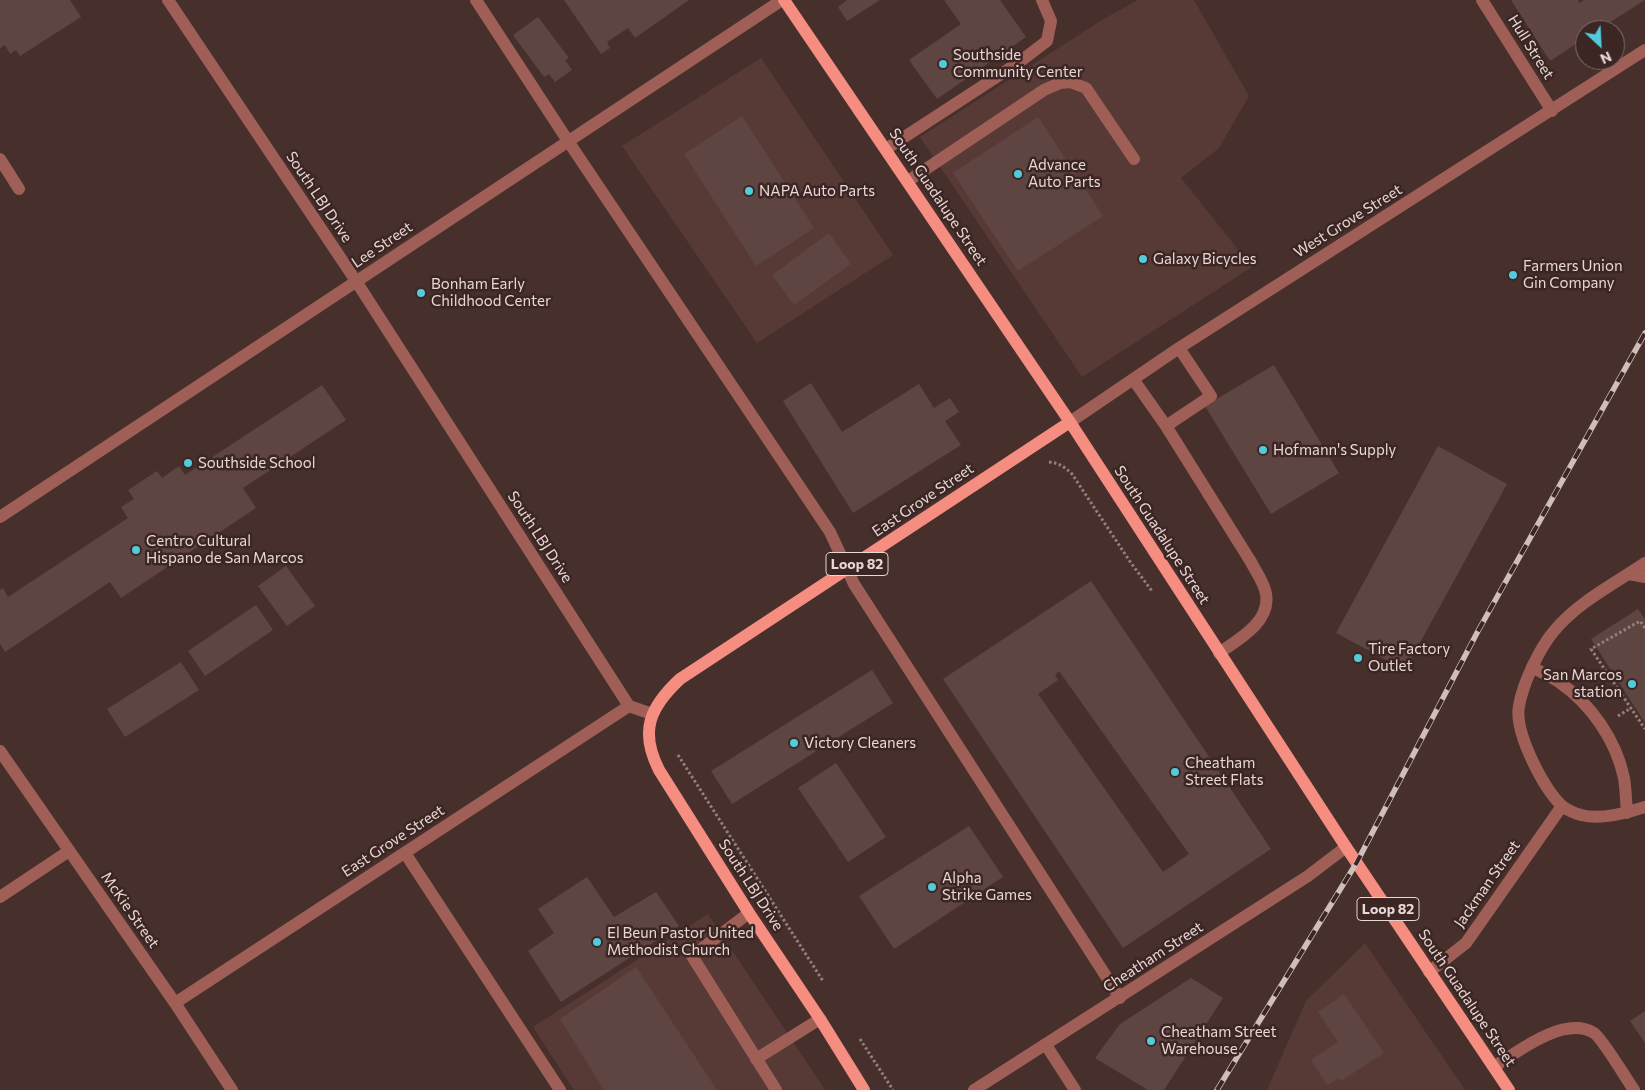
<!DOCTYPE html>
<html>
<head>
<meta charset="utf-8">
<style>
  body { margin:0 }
  #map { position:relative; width:1645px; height:1090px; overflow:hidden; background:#47302c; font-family:Commissioner,sans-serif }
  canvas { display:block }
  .north { position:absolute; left:1575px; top:20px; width:50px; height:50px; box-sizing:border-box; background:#3c2623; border:1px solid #806d6a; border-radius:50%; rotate:155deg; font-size:14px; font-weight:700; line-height:20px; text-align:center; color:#e7d7d5 }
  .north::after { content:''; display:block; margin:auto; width:18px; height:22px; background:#53cbdb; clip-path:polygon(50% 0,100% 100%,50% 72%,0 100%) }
</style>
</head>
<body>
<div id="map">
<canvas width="1645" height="1090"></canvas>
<div class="north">N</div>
</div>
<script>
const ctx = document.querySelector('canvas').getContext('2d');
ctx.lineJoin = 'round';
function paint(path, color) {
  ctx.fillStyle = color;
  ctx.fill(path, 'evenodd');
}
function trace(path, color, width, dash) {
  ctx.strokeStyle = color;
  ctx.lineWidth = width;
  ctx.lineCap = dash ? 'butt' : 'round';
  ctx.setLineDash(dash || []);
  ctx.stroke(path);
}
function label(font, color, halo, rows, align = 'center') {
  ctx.font = font + ' Commissioner,sans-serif';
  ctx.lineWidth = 5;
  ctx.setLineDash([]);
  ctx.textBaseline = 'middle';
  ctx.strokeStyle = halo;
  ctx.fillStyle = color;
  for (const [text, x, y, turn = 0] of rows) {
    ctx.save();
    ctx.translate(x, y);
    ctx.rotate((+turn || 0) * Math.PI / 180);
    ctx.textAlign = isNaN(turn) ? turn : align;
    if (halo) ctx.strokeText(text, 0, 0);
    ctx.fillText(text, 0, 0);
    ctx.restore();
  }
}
paint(new Path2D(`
  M1138 0H1194L1249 96 1219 148 1181 178 1252 267 1082 377 920 137 1102 20Z
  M761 58 893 255 757 343 622 146Z
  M708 914 825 1090H574L533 1027Z
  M1365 943 1465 1090H1267L1306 1001Z`), '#573a36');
paint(new Path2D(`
  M0 0H70L81 17 20 56 16 50 10 54 5 45 0 48Z
  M564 0H689L635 38 628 28 607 42 610 48 601 54Z
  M847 0H880L847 21 838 7Z
  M944 0H1000L1026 37 937 99 909 60 961 24Z
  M1511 0H1578L1579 3 1584 0H1645L1598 30H1585V38L1550 61Z
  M538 17 569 58 565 60 572 70 555 82 549 74 544 77 513 35Z
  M742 116 814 228 756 266 684 154Z
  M1038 117 1103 216 1018 271 953 173Z
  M829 233 851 264 794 305 772 275Z
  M1274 365 1339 473 1271 514 1205 406Z
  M811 383 842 432 919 384 934 408 950 398 959 412 945 421 961 445 853 513 783 401Z
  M322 385 346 420 243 488 256 508 121 598 110 582 5 652 0 644V590L3 588 8 597 128 518 121 507 134 499 128 490 157 471 162 478 179 466 185 475Z
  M1438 446 1507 484 1405 670 1336 633Z
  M286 566 315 606 287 626 258 586Z
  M1091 581 1271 849 1123 948 943 679ZM1059 671 1189 854 1163 872 1038 694 1058 680 1055 675Z
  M256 605 273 630 205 676 188 651Z
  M1638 609 1645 619V723L1591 639Z
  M181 662 199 690 125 737 107 709Z
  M872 670 893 703 732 804 711 771Z
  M836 763 886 837 848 862 798 788Z
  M969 826 1003 877 894 949 859 896Z
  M587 877 614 917 656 892 679 926 561 1002 528 951 554 933 538 909Z
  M636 967 717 1090H604L560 1019Z
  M1191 978 1223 998 1164 1090H1148L1095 1058 1120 1024Z
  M1344 994 1384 1053 1341 1081 1339 1078 1327 1085 1311 1060 1338 1042 1318 1012Z
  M1645 1011V1043L1630 1021Z`), '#5e4542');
trace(new Path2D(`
  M1049 462C1059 463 1065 467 1072 474L1131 563 1152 591
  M1645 628 1640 621 1591 649 1645 729
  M1618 716 1631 708
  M678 755 823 981
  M860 1039 893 1090`), '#937f7c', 3, [2.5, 2.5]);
trace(new Path2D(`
  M168 0 356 281 629 706 652 714
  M476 0 568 141 830 532 854 584 1120 998
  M1482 0 1552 111
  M886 149 1018 63 1047 41 1051 21 1042 0
  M0 159 19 189
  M908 181 1044 90 1060 83 1070 82 1086 88 1134 159
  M1133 379 1166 426 1251 562C1256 572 1264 582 1266 594 1271 622 1238 640 1219 653
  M1070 422 1179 348 1645 50
  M1166 426 1211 396 1179 348
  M0 517 782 0
  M1645 563C1614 584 1578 602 1554 631 1539 649 1523 683 1519 706 1514 732 1543 787 1561 805 1565 809 1576 814 1581 815 1600 820 1628 813 1645 807
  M1629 574 1645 577
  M1532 667C1541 672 1551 677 1559 682 1591 704 1616 740 1624 778 1626 790 1626 802 1627 813
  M0 751 175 1003 232 1090
  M405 853 560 1090
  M0 897 69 851
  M749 913 692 956 776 1090
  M1429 972 1466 943 1562 806
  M175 1003 629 706
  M1046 1045 1075 1090
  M756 1059 820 1019
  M1494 1067C1518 1051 1565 1015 1594 1033 1602 1038 1627 1080 1634 1090
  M974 1090 1308 876 1346 847`), '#9f5f57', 12);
trace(new Path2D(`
  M784 0 1070 422 1346 847 1509 1090
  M864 1090 820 1019 749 913 659 770C639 731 650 707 680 679L1070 422`), '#f58d81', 12);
const rail = new Path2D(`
  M1217 1090 1357 862 1478 631 1645 333`);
trace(rail, '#cfbebc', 5.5);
trace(rail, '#3c2623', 4, [11]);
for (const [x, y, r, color] of [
  [943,64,5,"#53cbdb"],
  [1018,174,5,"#53cbdb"],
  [749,191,5,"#53cbdb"],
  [1143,259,5,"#53cbdb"],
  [1513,275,5,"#53cbdb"],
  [421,293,5,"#53cbdb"],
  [1263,450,5,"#53cbdb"],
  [188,463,5,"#53cbdb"],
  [136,550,5,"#53cbdb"],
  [1358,658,5,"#53cbdb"],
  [1632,684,5,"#53cbdb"],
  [794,743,5,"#53cbdb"],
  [1175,772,5,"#53cbdb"],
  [932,887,5,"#53cbdb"],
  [597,942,5,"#53cbdb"],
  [1151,1041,5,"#53cbdb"]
]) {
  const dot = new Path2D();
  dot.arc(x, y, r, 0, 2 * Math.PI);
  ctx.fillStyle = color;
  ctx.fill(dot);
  trace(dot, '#3c2623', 2);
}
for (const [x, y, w] of [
  [857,564,62],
  [1388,909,62]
]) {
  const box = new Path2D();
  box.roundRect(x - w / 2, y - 11.5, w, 23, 4);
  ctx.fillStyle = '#3c2623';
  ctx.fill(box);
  trace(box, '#e7d7d5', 1);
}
label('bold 14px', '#e7d7d5', null, [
  ["Loop 82",857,564],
  ["Loop 82",1388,909]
]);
label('15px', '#e7d7d5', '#3c2623', [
  ["Hull Street",1531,47,58],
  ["South LBJ Drive",319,197,56],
  ["South Guadalupe Street",938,197,56],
  ["West Grove Street",1348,221,-32],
  ["Lee Street",382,245,-34],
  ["East Grove Street",923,500,-34],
  ["South Guadalupe Street",1162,535,57],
  ["South LBJ Drive",540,537,57],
  ["East Grove Street",393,841,-33],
  ["Jackman Street",1487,884,-55],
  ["South LBJ Drive",751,885,57],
  ["McKie Street",130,910,55],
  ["Cheatham Street",1153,957,-33],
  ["South Guadalupe Street",1467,998,56]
]);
label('15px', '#e7d7d5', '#3c2623', [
  ["Southside",953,55],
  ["Community Center",953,72],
  ["Advance",1028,165],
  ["Auto Parts",1028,182],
  ["NAPA Auto Parts",759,191],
  ["Galaxy Bicycles",1153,259],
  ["Farmers Union",1523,266],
  ["Gin Company",1523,283],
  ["Bonham Early",431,284],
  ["Childhood Center",431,301],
  ["Hofmann's Supply",1273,450],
  ["Southside School",198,463],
  ["Centro Cultural",146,541],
  ["Hispano de San Marcos",146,558],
  ["Tire Factory",1368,649],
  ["Outlet",1368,666],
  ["San Marcos",1622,675,"right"],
  ["station",1622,692,"right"],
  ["Victory Cleaners",804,743],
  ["Cheatham",1185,763],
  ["Street Flats",1185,780],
  ["Alpha",942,878],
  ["Strike Games",942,895],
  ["El Beun Pastor United",607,933],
  ["Methodist Church",607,950],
  ["Cheatham Street",1161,1032],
  ["Warehouse",1161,1049]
], 'left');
</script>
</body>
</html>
